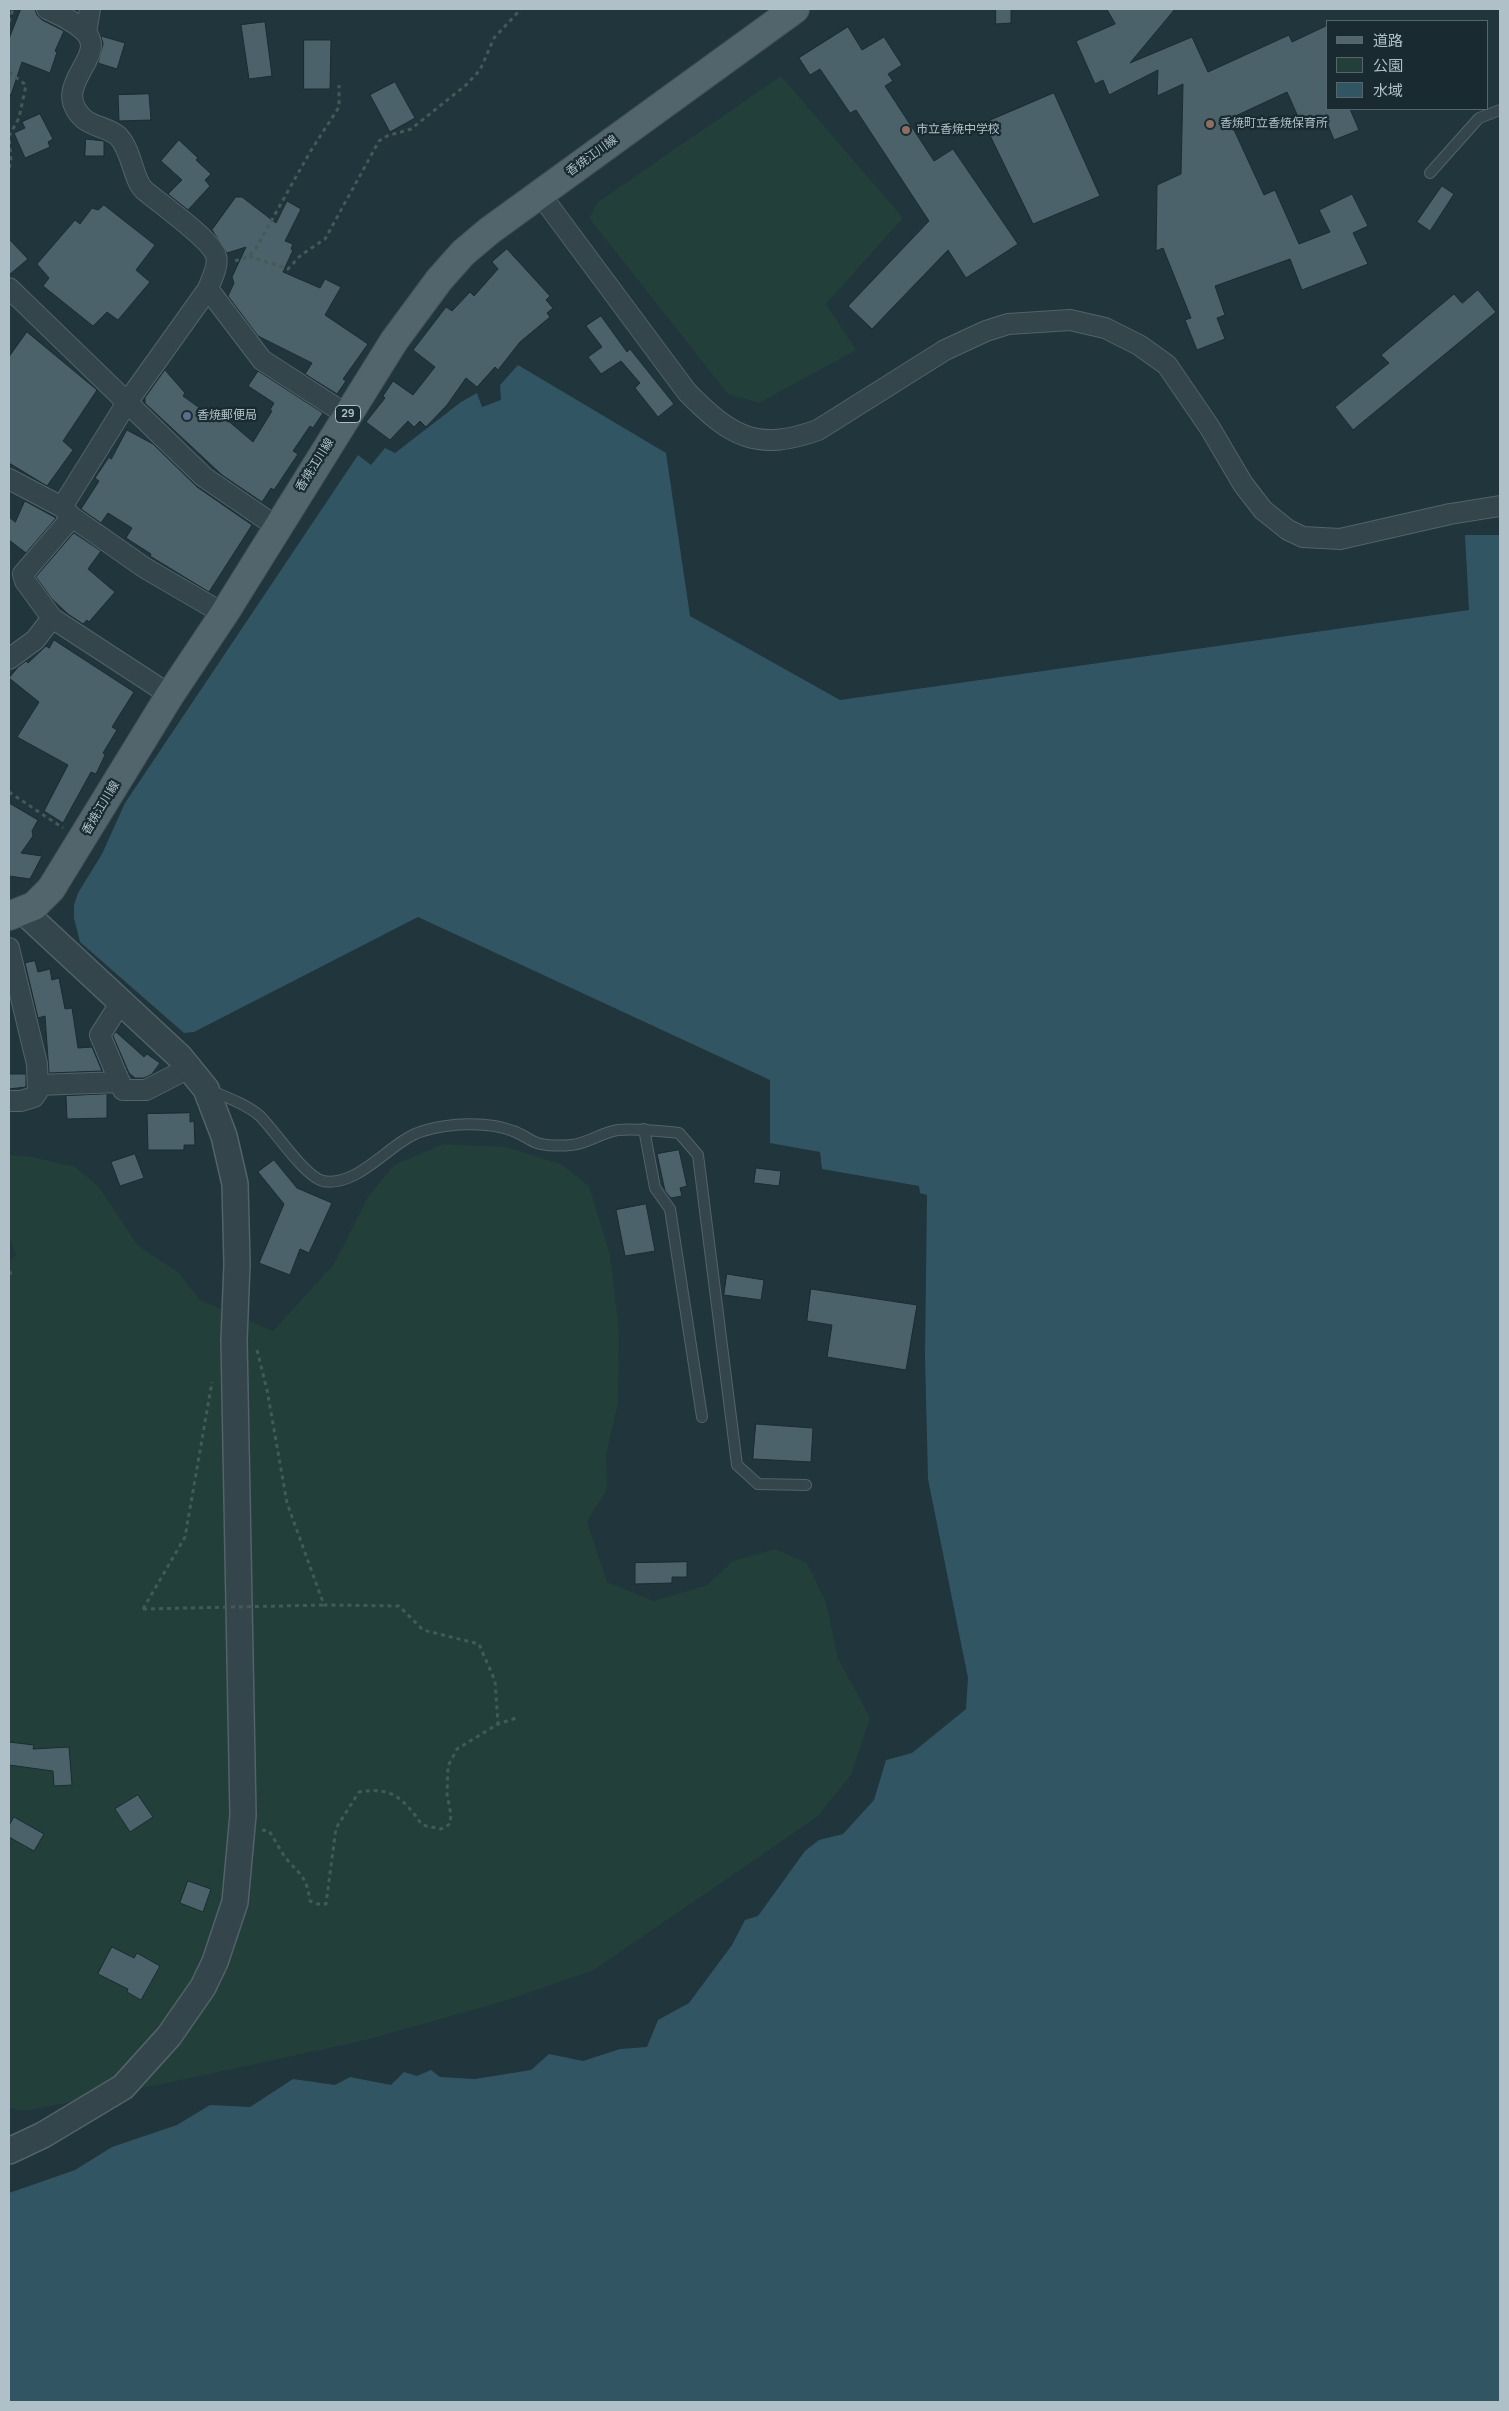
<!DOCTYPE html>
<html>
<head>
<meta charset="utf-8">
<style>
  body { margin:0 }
  #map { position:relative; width:1509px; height:2411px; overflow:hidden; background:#20353c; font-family:Manrope,"Noto Sans JP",sans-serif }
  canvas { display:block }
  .frame { position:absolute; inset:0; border:10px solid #afc0c8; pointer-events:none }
  .legend { position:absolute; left:1326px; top:20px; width:162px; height:90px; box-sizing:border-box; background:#1a2a31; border:1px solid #56666d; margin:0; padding:6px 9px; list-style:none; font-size:15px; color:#afc0c8 }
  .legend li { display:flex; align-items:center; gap:10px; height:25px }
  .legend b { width:25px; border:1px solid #56666d }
</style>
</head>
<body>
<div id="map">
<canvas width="1509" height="2411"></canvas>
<div class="frame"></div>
<ul class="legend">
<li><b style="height:6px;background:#52656d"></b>道路</li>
<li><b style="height:14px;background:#233f39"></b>公園</li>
<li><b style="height:14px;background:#315563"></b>水域</li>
</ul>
</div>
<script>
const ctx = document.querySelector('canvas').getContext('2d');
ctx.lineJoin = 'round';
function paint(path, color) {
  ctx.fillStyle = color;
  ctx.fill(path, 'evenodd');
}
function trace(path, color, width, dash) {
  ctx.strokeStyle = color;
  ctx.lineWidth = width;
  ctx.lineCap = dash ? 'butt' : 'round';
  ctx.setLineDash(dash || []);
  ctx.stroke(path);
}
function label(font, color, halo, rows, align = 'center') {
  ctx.font = font + ' Manrope,"Noto Sans JP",sans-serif';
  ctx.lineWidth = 4.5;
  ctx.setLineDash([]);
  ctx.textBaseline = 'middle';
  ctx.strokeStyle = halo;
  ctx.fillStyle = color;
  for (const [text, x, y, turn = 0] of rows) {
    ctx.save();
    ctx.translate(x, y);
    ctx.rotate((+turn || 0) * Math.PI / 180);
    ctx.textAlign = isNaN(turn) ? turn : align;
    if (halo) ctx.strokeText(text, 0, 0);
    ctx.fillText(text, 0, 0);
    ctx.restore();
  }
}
paint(new Path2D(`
  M781 76 903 218 826 304 856 350 759 403 728 394 589 218 598 202Z
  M443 1144 506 1147 561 1164 589 1186 610 1255 619 1330 618 1403 606 1455 607 1489 587 1522 607 1582 654 1601 707 1585 733 1561 775 1549 807 1563 826 1602 838 1658 870 1718 851 1775 817 1817 594 1970 508 2000 366 2040 172 2082 25 2111 9 2108V1262L16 1254 9 1238V1155L32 1157 75 1167 99 1187 138 1246 178 1272 200 1300 273 1331 334 1264 368 1197 394 1165Z`), '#233f39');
paint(new Path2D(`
  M518 365 666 453 690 616 840 700 1469 610 1465 535H1500V2402H9V2193L75 2170 112 2147 177 2125 210 2105 250 2107 293 2079 335 2085 350 2077 391 2085 404 2072 417 2076 431 2070 440 2077 475 2079 531 2070 549 2054 583 2061 620 2049 647 2047 658 2020 689 2003 732 1945 745 1920 758 1916 805 1851 819 1840 843 1834 874 1800 886 1760 912 1753 966 1709 968 1678 928 1479 925 1356 927 1195 920 1193 919 1186 822 1169 820 1152 770 1143V1080L418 917 194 1032 184 1033 80 942 74 918V905L78 893 102 854 125 803 358 455 371 465 385 448 395 453 461 402 477 393 482 407 501 400 500 385Z`), '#315563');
const building = new Path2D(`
  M21 9H35L37 15 42 20 64 31 55 51 57 52 50 73 22 62 11 95 9 94V39Z
  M996 9H1011V23L996 24Z
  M1107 9H1175L1130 63 1192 37 1208 72 1289 35 1292 42 1328 25V109H1350L1359 130 1334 140 1326 120 1304 130 1287 92 1229 119 1264 195 1275 190 1299 244 1330 232 1319 210 1352 194 1368 226 1353 233 1368 264 1302 290 1290 259 1215 286 1225 315 1217 318 1225 339 1197 350 1185 320 1191 318 1163 248 1156 251 1157 185 1181 174 1183 84 1157 96 1158 70 1109 95 1103 80 1095 84 1076 41 1115 24Z
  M265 22 272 76 249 79 241 25Z
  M848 27 862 50 884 37 902 65 888 74 893 81 885 86 934 161 953 149 1018 244 966 278 948 250 872 329 848 306 929 221 856 110 850 113 820 69 810 75 799 58Z
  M101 36 125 43 117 69 98 63 103 44Z
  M304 40H331L330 89H304Z
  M395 82 415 118 390 132 370 95Z
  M1054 93 1100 196 1033 224 984 123Z
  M149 94 151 120 119 121 118 95Z
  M40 114 53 139 48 142 50 147 25 158 14 133 25 128 22 122Z
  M86 139 104 141V156H85Z
  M179 140 198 158 196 160 211 174 205 180 210 186 188 210 168 194 182 180 161 161Z
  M1442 186 1454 194 1430 231 1417 222Z
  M236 197H242L276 223 287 201 301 209 285 241 293 244 291 249 293 250 283 272 320 288 325 279 341 287 325 315 368 344 343 379 346 381 337 394 305 374 312 363 258 336 228 296 234 283 232 277 246 247 227 253 212 230Z
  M104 205 155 245 136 270 150 282 118 320 107 312 93 326 43 286 49 278 37 264 75 220 80 224 92 208 98 210Z
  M9 239 28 259 9 275Z
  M507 249 550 296 546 300 553 308 547 313 550 317 520 342 498 370 495 367 477 387 466 378 447 405 426 427 420 421 414 427 408 421 390 440 366 422 385 398 383 396 393 381 413 395 435 367 413 350 446 307 452 311 470 292 474 296 498 269 492 262Z
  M1478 290 1496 312 1353 430 1335 407 1389 363 1381 355 1454 294 1462 303Z
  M601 316 627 352 630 349 674 404 658 417 635 388 640 383 621 361 601 374 588 357 602 347 586 326Z
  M27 332 97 390 63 441 73 450 47 486 9 463V357Z
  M165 370 185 393 183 396 215 419 219 413 253 442 272 411 270 410 274 403 248 386 258 371 323 413 313 428 310 426 293 451 298 454 274 490 271 488 262 502 222 475 145 403V398Z
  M127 430 153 444 197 487 252 525 209 592 150 556 151 554 126 538 132 528 108 513 101 523 81 509 99 481 95 478 109 457 111 459Z
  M25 501 56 518 26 553 9 540V517L15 522Z
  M74 533 101 551 88 569 115 592 89 622 87 620 83 624 68 614 52 599 36 577Z
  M54 640 134 692 112 727 117 730 103 753 105 755 96 774 91 772 63 823 44 811 68 765 17 737 39 702 9 678 18 667 26 661 28 663 46 646 49 648Z
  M9 803 38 820 32 831 33 836 21 853 42 856 30 879 9 876Z
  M35 961 38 972 50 969 52 980 59 978 65 1009 72 1008 78 1048 92 1047 102 1071 49 1073 45 1016 38 1018 25 963Z
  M116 1032 144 1057 147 1054 160 1063 152 1074 144 1078H135L129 1073 113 1036Z
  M9 1074H26V1087L9 1089Z
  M107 1094V1118L67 1119 66 1096Z
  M190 1113V1122L194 1121 195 1145H184V1150H148L147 1114Z
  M679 1150 687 1186 680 1188 682 1196 671 1198 665 1191 657 1154Z
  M135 1154 144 1178 120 1186 111 1162Z
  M274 1160 297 1188 332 1203 309 1253 300 1249 290 1275 259 1263 284 1204 258 1172Z
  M756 1168 781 1171 779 1186 754 1183Z
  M646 1204 655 1251 625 1256 616 1210Z
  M727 1274 764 1280 761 1300 724 1295Z
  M811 1289 917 1305 906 1370 827 1357 832 1325 807 1321Z
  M756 1424 813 1428 811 1462 753 1459Z
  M687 1562V1577H672V1583L635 1584V1563Z
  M9 1742 34 1745 33 1749 69 1747 72 1785 54 1786 53 1771 9 1765Z
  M138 1795 153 1817 130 1832 115 1809Z
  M14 1817 44 1834 34 1851 9 1837V1826Z
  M188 1881 211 1889 203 1912 180 1903Z
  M112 1947 134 1958 137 1953 160 1966 141 2000 127 1992 128 1989 98 1974Z`);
paint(building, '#4b626a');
trace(building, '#1c2c33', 1);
const service = new Path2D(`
  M1430 173 1479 118 1500 110
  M209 1090C226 1097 246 1104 260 1116 275 1131 305 1177 323 1181 359 1188 391 1140 423 1131 449 1123 488 1121 513 1131 522 1134 529 1140 537 1143 546 1146 562 1146 571 1145 587 1144 602 1132 618 1130 638 1128 659 1131 679 1133L698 1155 737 1465 758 1484 806 1485
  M644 1129 655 1188 670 1209 702 1417`);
const minor = new Path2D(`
  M47 9C60 15 76 22 86 33 108 58 48 86 84 119 94 127 109 128 118 136 132 150 133 180 144 190 159 203 212 240 216 256 219 266 211 280 208 289
  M86 33 90 9
  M540 194 687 392C731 437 757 452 818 430L945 350 986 331 1008 324 1070 320 1105 328 1139 345 1167 365 1210 428 1243 484 1263 510 1288 530 1303 537 1340 539 1450 514 1500 506
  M9 288 204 477 277 527
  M9 479 62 507 72 517 145 568 224 614
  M62 507 128 401 208 289 262 360 347 415
  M52 618 25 581 23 574 72 517
  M9 659 35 640 52 618 170 695
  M9 948 37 1064 38 1091 34 1097 21 1101H9
  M121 1002 100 1035 123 1090H146L189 1068
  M38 1085 120 1082`);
const tertiary = new Path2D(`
  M9 2151 43 2135 123 2087 169 2036 203 1987 215 1962 235 1902 243 1815 234 1340 237 1264 235 1184 224 1136 206 1089 180 1057 23 911`);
const primary = new Path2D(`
  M9 916 34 906 51 889 170 695 224 614 394 341 439 280 463 253 489 231 795 9`);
trace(service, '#52636a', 12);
trace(minor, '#52636a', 22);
trace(tertiary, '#52636a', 28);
trace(primary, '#415158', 30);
trace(new Path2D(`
  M9 22 13 9
  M9 72 26 85 19 118 9 136 11 160 9 170
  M249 256 288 269 301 255 325 239 379 141 387 136 411 129 466 85 480 70 494 38 521 9
  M235 261 249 256 256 248 310 152 339 107V85
  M9 792 63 828
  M9 1271 13 1277
  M257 1350 267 1390 287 1503 324 1605 399 1606 423 1630 479 1644 495 1681 498 1724
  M143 1609 185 1537 212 1382
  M262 1830 269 1831C276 1841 282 1855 291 1864 304 1878 307 1881 310 1901L318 1904H326L336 1828 359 1792C392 1786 404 1799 422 1825L441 1829 450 1824 451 1815 447 1794 448 1766 457 1749 498 1724 519 1717`), '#425b57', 3, [4, 4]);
trace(service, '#34454c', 10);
trace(minor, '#34454c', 20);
trace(tertiary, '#34454c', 25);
trace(primary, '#52656d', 28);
trace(new Path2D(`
  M143 1609 324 1605`), '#425b57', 3, [4, 4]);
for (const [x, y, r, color] of [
  [1210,124,5,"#8d6e63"],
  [906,130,5,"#8d6e63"],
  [187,416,5,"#5c6f8a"]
]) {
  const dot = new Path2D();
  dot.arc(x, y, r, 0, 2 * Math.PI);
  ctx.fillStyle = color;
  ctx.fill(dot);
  trace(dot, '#1a2a31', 2);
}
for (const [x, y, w] of [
  [348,414,25]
]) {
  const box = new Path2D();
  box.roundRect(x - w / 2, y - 8.5, w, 17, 4);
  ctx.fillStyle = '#1a2a31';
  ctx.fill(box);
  trace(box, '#afc0c8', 1);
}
label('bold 11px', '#afc0c8', null, [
  ["29",348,414]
]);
label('12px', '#afc0c8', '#1a2a31', [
  ["香焼町立香焼保育所",1220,124],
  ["市立香焼中学校",916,130],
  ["香焼郵便局",197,416]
], 'left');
label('12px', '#afc0c8', '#1a2a31', [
  ["香焼江川線",592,156,-36],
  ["香焼江川線",315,465,-58],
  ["香焼江川線",101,808,-59]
]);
</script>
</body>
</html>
